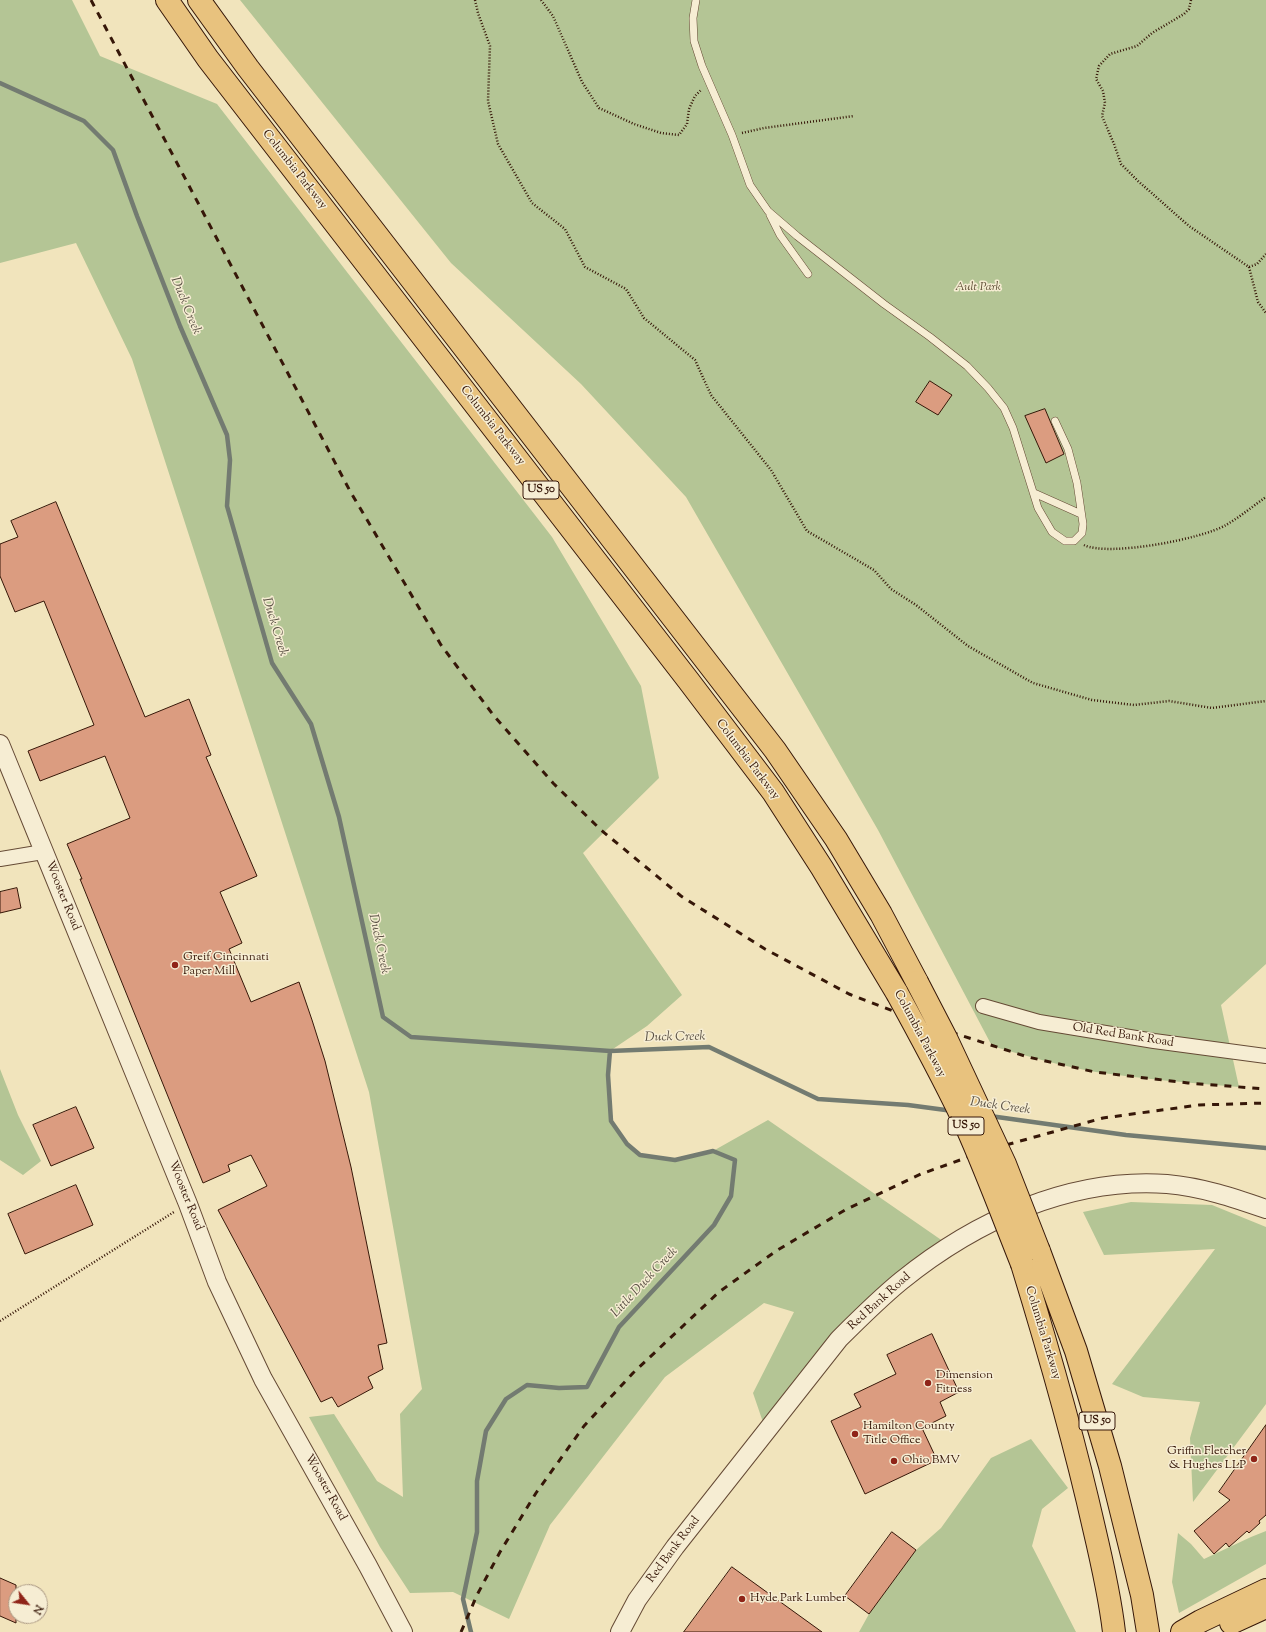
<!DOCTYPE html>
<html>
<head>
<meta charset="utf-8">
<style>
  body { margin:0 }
  #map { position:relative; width:1266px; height:1632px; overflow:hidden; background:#f1e4bc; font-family:"Sorts Mill Goudy",serif }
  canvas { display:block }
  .north { position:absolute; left:8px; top:1584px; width:40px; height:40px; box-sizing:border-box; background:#f6edd3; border:1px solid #a99782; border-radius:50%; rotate:120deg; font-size:11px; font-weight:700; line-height:16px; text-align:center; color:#361708 }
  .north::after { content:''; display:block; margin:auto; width:14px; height:18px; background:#8f2418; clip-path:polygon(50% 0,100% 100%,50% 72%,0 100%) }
</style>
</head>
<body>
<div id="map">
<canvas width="1266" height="1632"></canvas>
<div class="north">N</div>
</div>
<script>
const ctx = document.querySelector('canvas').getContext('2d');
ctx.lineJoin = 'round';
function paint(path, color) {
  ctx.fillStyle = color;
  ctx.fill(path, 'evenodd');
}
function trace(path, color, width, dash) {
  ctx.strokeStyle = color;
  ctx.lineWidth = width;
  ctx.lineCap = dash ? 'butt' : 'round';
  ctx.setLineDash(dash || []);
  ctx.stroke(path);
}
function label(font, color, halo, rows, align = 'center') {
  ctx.font = font + ' "Sorts Mill Goudy",serif';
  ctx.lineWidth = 3;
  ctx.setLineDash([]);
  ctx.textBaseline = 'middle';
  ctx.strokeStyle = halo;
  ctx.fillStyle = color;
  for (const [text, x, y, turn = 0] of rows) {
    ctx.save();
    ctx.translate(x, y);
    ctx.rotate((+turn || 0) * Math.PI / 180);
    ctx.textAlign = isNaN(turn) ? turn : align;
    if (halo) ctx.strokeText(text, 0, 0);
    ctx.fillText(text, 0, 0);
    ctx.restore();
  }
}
paint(new Path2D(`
  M0 0H72L100 56 217 104 552 537 641 686 659 778 583 853 682 995 647 1026 610 1051 608 1075 611 1121 627 1144 640 1155 675 1160 713 1151 768 1120 950 1246 901 1281 766 1431 753 1393 794 1312 764 1303 665 1377 550 1525 509 1619 453 1592 410 1593 380 1547 309 1417 334 1414 377 1481 403 1497 400 1414 422 1389 369 1092 132 359 76 243 0 263Z
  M240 0H1266V964L1221 1005 1239 1087C1191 1083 1143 1079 1096 1072 1061 1066 1026 1056 992 1046L878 830 686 497 581 384 451 263Z
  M0 1069 18 1115 41 1161 23 1175 0 1160Z
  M1131 1202 1212 1205 1266 1227V1404L1193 1502 1190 1438 1200 1402 1143 1397 1112 1384 1215 1249 1104 1255 1083 1212Z
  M1031 1439 1068 1488 1042 1509 1032 1546 1076 1632H859L869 1614 916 1550 941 1528 991 1458Z
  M1266 1531V1564L1179 1613 1172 1582 1178 1533 1191 1544 1204 1559 1251 1537Z`), '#b4c595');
trace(new Path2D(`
  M0 83 84 121 113 150 137 216 180 326 227 435 230 460 227 506 272 663 311 724 339 817 383 1017 411 1037 610 1051 709 1047 818 1099 908 1105 953 1111
  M990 1116 1126 1135 1266 1148
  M471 1632 463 1599 477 1532V1481L486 1431 506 1399 527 1385 559 1388 587 1387 619 1327 714 1225 731 1196 735 1160 713 1151 675 1160 640 1155 627 1144 611 1121 608 1075 610 1051`), '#737b71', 4.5);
const building = new Path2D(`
  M930 381 952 395 938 415 916 402Z
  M1045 409 1064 454 1046 463 1025 416Z
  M56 502 145 717 189 699 211 755 206 757 257 876 220 892 242 943 229 949 251 1002 299 982 312 1020 325 1061 351 1167 387 1343 378 1345 383 1369 368 1377 373 1388 338 1407 332 1397 321 1402 218 1210 267 1186 251 1155 228 1165 230 1171 203 1183 80 879H82L67 844 130 818 105 756 40 781 28 751 94 725 44 601 15 612 0 576V544L18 537 11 521Z
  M17 888 21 908 0 913V892Z
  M76 1107 94 1148 51 1166 33 1125Z
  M76 1185 93 1225 25 1254 8 1214Z
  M932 1334 959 1392 940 1402 946 1416 922 1428 937 1460 865 1494 831 1421 861 1407 854 1394 896 1374 887 1355Z
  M1266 1425V1515L1259 1521 1260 1523 1249 1533 1247 1531 1229 1547 1226 1543 1214 1554 1194 1531 1230 1500 1219 1492Z
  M892 1532 916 1550 869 1614 845 1596Z
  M732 1567 822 1632H684Z
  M0 1578 16 1585V1623L0 1616Z`);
paint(building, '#db9c80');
trace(building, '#361708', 1);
const service = new Path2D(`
  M696 0 693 18 694 41 702 66 732 135 750 185 768 211 797 236 884 304 930 337 967 366 988 388 1004 408 1013 428 1038 508 1052 532 1065 541H1074L1082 533 1083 524 1077 483 1068 449 1055 421
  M770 215 780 235 808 274
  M1034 493 1081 514`);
const minor = new Path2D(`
  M0 859 43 852
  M983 1006 1039 1022 1154 1041 1266 1056`);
const tertiary = new Path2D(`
  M0 744 188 1204 217 1282 263 1379 368 1566 403 1632
  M620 1632 637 1600 675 1547 839 1339C859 1319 879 1299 901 1281 975 1221 1070 1177 1167 1184 1202 1187 1234 1198 1266 1209`);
const motorway = new Path2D(`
  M167 0 208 59 688 680 773 792 822 868 897 993
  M199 0 248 68 775 750 836 839 881 914 917 982
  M1039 1251 1076 1351 1110 1466 1142 1595 1148 1632
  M1022 1264C1049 1352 1074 1439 1094 1528 1102 1562 1110 1597 1114 1632
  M1231 1623 1266 1607
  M1182 1632 1201 1621 1266 1590`);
trace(service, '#654a35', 8);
trace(minor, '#654a35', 16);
trace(tertiary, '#654a35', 20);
trace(motorway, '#361708', 24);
trace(new Path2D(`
  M475 0 478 13 490 46 488 101 498 144 532 203 565 229 585 267 626 289 644 318 695 360 711 395 771 470 807 531 874 570 891 589 916 605 968 646 1033 683 1092 700 1134 705 1169 701 1212 708 1266 701
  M541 0 553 16 582 82 599 108 634 124 661 133 679 135 687 124 689 109 695 96 701 90
  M1191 0 1189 9 1184 14 1152 33 1137 46 1110 54 1099 66 1096 79 1103 91 1105 103 1102 116 1114 144 1121 164 1138 181 1189 226 1249 267 1257 264 1266 254
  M742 133 764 128 854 116
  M1249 267 1258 302 1266 313
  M1084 545C1108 557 1202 539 1226 525 1240 517 1253 506 1266 497
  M0 1321 174 1212`), '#361708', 2.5, [1, 2]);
trace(service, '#f6edd3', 7);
trace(minor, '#f6edd3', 14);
trace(tertiary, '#f6edd3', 18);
trace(motorway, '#e8c27e', 22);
trace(new Path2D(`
  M91 0 350 491 441 645 494 716 553 783 601 830 681 896 765 949 849 994 935 1027 1028 1057 1095 1072 1188 1083 1266 1089
  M461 1632 477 1595 500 1552 536 1493 584 1426 633 1373 719 1292 776 1251 845 1210 921 1174 988 1150 1103 1118 1199 1105 1266 1103`), '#361708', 3, [7, 7]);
const motorwayBridge = new Path2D(`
  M917 982 946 1038 1005 1164 1039 1251
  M897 993C921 1037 946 1082 967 1128 987 1173 1004 1219 1022 1264`);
trace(motorwayBridge, '#361708', 24, []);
trace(motorwayBridge, '#e8c27e', 22);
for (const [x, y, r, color] of [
  [175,965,4,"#8f2418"],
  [928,1383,4,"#8f2418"],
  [855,1434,4,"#8f2418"],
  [1254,1459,4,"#8f2418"],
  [894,1461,4,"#8f2418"],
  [742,1599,4,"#8f2418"]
]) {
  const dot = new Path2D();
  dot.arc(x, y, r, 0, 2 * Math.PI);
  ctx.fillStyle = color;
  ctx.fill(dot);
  trace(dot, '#f6edd3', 1.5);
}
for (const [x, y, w] of [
  [541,490,36],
  [966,1126,36],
  [1097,1421,36]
]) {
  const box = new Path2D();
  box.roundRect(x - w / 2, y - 9, w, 18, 3);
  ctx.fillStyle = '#f6edd3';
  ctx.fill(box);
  trace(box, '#361708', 1);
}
label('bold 11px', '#361708', null, [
  ["US 50",541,490],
  ["US 50",966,1126],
  ["US 50",1097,1421]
]);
label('12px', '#361708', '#f6edd3', [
  ["Columbia Parkway",294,170,52],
  ["Columbia Parkway",492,426,52],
  ["Columbia Parkway",747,760,53],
  ["Wooster Road",62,896,68],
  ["Columbia Parkway",919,1034,62],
  ["Old Red Bank Road",1123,1036,9],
  ["Wooster Road",185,1196,68],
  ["Red Bank Road",880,1302,-42],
  ["Columbia Parkway",1042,1333,73],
  ["Wooster Road",325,1488,61],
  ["Red Bank Road",674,1550,-53]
]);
label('italic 12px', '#5c4b32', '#f6edd3', [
  ["Ault Park",978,288]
]);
label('12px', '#361708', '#f6edd3', [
  ["Greif Cincinnati",183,958],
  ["Paper Mill",183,972],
  ["Dimension",936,1376],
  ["Fitness",936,1390],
  ["Hamilton County",863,1427],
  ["Title Office",863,1441],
  ["Griffin Fletcher",1246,1452,"right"],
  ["& Hughes LLP",1246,1466,"right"],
  ["Ohio BMV",902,1461],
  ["Hyde Park Lumber",750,1599]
], 'left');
label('italic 13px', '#5a5145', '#f6edd3', [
  ["Duck Creek",185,306,68],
  ["Duck Creek",274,627,73],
  ["Duck Creek",378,944,78],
  ["Duck Creek",675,1038,-1],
  ["Duck Creek",1000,1107,8],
  ["Little Duck Creek",645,1283,-47]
]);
</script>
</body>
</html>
